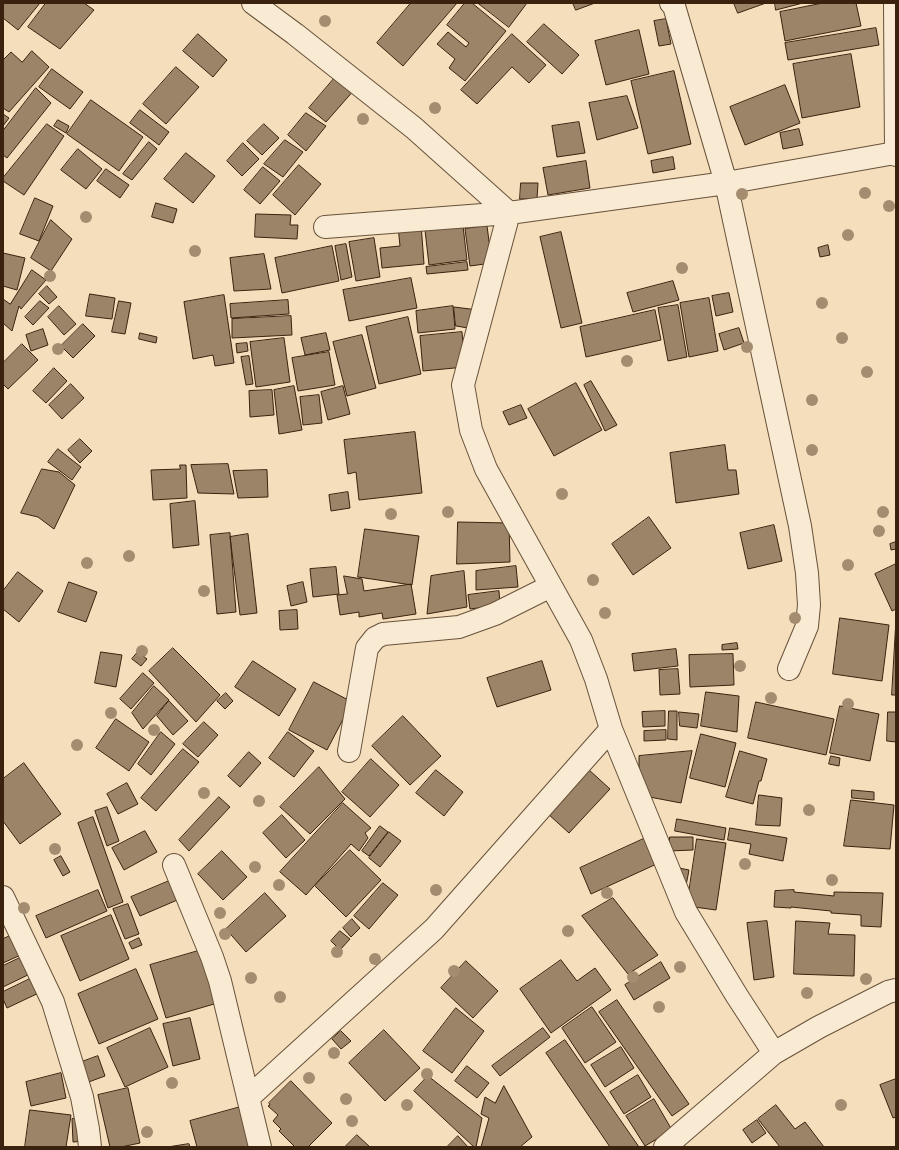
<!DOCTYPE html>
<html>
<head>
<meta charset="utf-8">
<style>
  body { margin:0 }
  #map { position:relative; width:899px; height:1150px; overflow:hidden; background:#f4debc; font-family:"IM FELL Great Primer",serif }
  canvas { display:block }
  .frame { position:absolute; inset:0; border:4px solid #3a220e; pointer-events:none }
</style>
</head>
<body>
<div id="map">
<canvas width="899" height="1150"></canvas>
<div class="frame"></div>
</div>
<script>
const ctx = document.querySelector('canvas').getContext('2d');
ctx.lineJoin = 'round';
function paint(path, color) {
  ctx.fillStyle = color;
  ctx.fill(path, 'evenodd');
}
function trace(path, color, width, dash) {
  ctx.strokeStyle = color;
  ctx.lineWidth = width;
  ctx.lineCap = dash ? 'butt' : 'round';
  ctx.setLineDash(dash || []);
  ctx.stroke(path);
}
const building = new Path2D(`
  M3 3H40L18 30 3 18Z
  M46 3H84L94 10 60 49 28 27Z
  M411 3H457L403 66 377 43Z
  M465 3H472L506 31 465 81 449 68 455 59 437 44 448 32 466 47 469 43 447 25Z
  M478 3H527L509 27Z
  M573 3H595L576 10Z
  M734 3H766L738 13Z
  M775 3H803L776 10Z
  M823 3H856L861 26 785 41 780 12Z
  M666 19 671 44 659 46 654 21Z
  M544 24 579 55 562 74 527 42Z
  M876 28 879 45 788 60 785 43Z
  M639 30 649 74 606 85 595 41Z
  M198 34 227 60 213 77 183 51Z
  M512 34 546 65 529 83 512 67 477 104 461 90Z
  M32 51 49 67 9 112 3 108V60L11 52 22 62Z
  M851 54 860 107 802 118 793 64Z
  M176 67 199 87 166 124 143 104Z
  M52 69 83 92 70 109 39 87Z
  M674 71 691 144 648 154 631 81Z
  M338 74 355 89 326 122 309 108Z
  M785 85 800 123 745 145 730 107Z
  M36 88 51 103 7 158 3 155V131Z
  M627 96 638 128 597 140 589 103Z
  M91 100 143 137 119 171 67 134Z
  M140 110 169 132 159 145 130 123Z
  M306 113 326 126 306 151 288 135Z
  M3 114 9 118 3 126Z
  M58 120 69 126 66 133 54 126Z
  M579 122 585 153 557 157 552 126Z
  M47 124 64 136 24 195 3 181V178Z
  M264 124 279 138 262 155 247 141Z
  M799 129 803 145 783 149 780 133Z
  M285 140 303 152 283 177 264 164Z
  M149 142 157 149 132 180 123 174Z
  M243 143 259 159 242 176 227 161Z
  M78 149 102 169 86 189 61 170Z
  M186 153 215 176 193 203 164 179Z
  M673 157 675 169 653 173 651 161Z
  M586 161 590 188 548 195 543 168Z
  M299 165 321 184 295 215 273 195Z
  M263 167 280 181 260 204 244 190Z
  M106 169 129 185 120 198 97 181Z
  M521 183H538L537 199H520Z
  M35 198 53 206 39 241 20 234Z
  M156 203 177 209 173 223 152 217Z
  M256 214 291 215 290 225H298L297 239 255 237Z
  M51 220 72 239 51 271 31 258Z
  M421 224 424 264 382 268 380 248 400 246 398 226Z
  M463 226 467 260 429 265 425 230Z
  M487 226 492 263 470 266 465 229Z
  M561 232 582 323 561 328 540 237Z
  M374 238 380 277 356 281 349 242Z
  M346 244 352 277 341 280 335 246Z
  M828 245 830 255 820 257 818 248Z
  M332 246 339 281 282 293 275 258Z
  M3 253 25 258 17 290 3 286Z
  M264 254 271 289 234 291 230 258Z
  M467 262 468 270 427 274 426 267Z
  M32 270 46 280 21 309 19 306 12 331 3 323V299L10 304Z
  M411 278 417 308 349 321 343 290Z
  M673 281 679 300 633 312 627 293Z
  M47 286 57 297 49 304 39 294Z
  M729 293 733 312 716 316 712 296Z
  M90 294 115 298 112 319 86 316Z
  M224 295 234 363 215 366 213 355 193 359 184 302Z
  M709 298 718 351 689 357 680 303Z
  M288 300 289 314 231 318 230 304Z
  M40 301 49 308 33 325 25 317Z
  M119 301 131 303 125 334 112 332Z
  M678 305 687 357 668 361 658 308Z
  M59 306 76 324 64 335 48 317Z
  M453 306 455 329 418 333 416 311Z
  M454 307 478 310 474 329 456 326Z
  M655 310 661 340 586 357 580 327Z
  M291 316 292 335 232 338V319Z
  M408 317 421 374 379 384 366 327Z
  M83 324 95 336 73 358 61 346Z
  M739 328 744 343 724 350 719 334Z
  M43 329 48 345 31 351 26 335Z
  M462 332 465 367 423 371 420 336Z
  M140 333 157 337 156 343 139 339Z
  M326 333 330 350 305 355 301 338Z
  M362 335 376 388 347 396 333 342Z
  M284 338 290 382 256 387 250 342Z
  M247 343 248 351 237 353 236 344Z
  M22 344 38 360 8 389 3 384V363Z
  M329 352 335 385 298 391 292 358Z
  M249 356 253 384 246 385 241 357Z
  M54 368 67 381 46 403 33 391Z
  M591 381 617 425 605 431 584 385Z
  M576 383 602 430 554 456 528 409Z
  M71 384 84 398 62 419 49 405Z
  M294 386 302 430 279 434 274 390Z
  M343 386 350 414 328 420 321 392Z
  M272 390 274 415 250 417 249 391Z
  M319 395 322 423 303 425 300 397Z
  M521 405 527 418 509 425 503 412Z
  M415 432 422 493 359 500 356 472 348 474 344 440Z
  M80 439 92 451 80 463 68 450Z
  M725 445 728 470H736L739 494 676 503 670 453Z
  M58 449 81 467 72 480 48 462Z
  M228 464 234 494 198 493 191 465Z
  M180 465H186L187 498 153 500 151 470 180 469Z
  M42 469 59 472 75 485 54 529 38 517 21 513Z
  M267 470 268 497 238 498 233 471Z
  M348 492 350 508 331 511 329 495Z
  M195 501 199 545 173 548 170 504Z
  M649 517 671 548 633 575 612 544Z
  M458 522 509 523 510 562 457 564Z
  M774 525 782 561 748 569 740 533Z
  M365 529 419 536 412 585 358 577Z
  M230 533 236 612 217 614 210 535Z
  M248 534 257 613 240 615 230 537Z
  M896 542V549L891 550 890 544Z
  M896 564V609L892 611 875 574Z
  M516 566 518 587 476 590V571Z
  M336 567 339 594 313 597 310 569Z
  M464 571 467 607 427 614 431 576Z
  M18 572 43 591 19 622 3 609V591Z
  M344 576 362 579 364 591 411 584 416 614 383 619 382 613 359 617V612L340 615 337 595 347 594Z
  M69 582 97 592 86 622 58 612Z
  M303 582 307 602 291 606 287 586Z
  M499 591 500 605 470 609 468 595Z
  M297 610 298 629 280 630 279 611Z
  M840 618 889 625 882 681 833 674Z
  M896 620V695H892Z
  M737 643 738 649 722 650V645Z
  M173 648 220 695 196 722 149 671Z
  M676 649 678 666 634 671 632 654Z
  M101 652 122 655 116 687 95 683Z
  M138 652 147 659 141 666 132 659Z
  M733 654 734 685 690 687 689 655Z
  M253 661 296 689 279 716 235 687Z
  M542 661 551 690 497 707 487 678Z
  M678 669 680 694 660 695 659 670Z
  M143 673 154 683 131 709 120 699Z
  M314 682 352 702 327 750 289 730Z
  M154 686 169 700 143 729 132 713Z
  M706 692 739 696 737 732 701 726Z
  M226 693 233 701 225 709 217 701Z
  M169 701 188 721 173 735 157 716Z
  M756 702 834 719 826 755 748 738Z
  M840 706 879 714 870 761 830 753Z
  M665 711V726L643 727 642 712Z
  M669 711H677V740L668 739Z
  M679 712 699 714 697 728 680 726Z
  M888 712H896V742L887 741Z
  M403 716 441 756 410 785 372 746Z
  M116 719 149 742 129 771 96 748Z
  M204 722 218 735 198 757 183 744Z
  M666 730V740L644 741V731Z
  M161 732 175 744 151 775 138 764Z
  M288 732 314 751 294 777 269 758Z
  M701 734 736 743 725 787 690 778Z
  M183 749 199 762 156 811 141 798Z
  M692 751 681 803 639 795V756Z
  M740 751 767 759 761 781H759L753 804 726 797Z
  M249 752 261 763 240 787 228 776Z
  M831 756 840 758 839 766 829 764Z
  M371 759 399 785 370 817 342 792Z
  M24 763 61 814 20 844 3 821V779Z
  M319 767 345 799 310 834 280 807Z
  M588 769 610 789 569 833 547 813Z
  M436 770 463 792 444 816 416 793Z
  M127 783 138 804 118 814 107 794Z
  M852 790 874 792V800L852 798Z
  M759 795 782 798 780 826 756 825Z
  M219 797 230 807 189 851 179 840Z
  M851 800 894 805 890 849 844 846Z
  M343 803 371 828 365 833 368 838 359 851 351 844 306 895 280 872Z
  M107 807 119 841 107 846 95 811Z
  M282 815 305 840 286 858 263 833Z
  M93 817 123 902 108 908 78 823Z
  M677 819 726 828 724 840 675 831Z
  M380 826 388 832 369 856 362 851Z
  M730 828 787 838 783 861 749 854 751 844 728 840Z
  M145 831 157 852 124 870 112 848Z
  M389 832 401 841 380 867 369 858Z
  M650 836 661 862 591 894 580 868Z
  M670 837H693V850L669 851Z
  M697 839 726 843 716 910 687 906Z
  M350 850 381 880 346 917 315 886Z
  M222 851 247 877 223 900 198 874Z
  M61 856 70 872 63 876 54 860Z
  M674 867 689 870 685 891Z
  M174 879 182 898 140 916 131 897Z
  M383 883 398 895 369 929 354 916Z
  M98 890 107 911 46 938 36 916Z
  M794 890V892L834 896V892L883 893 881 927 861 926V915L831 913V911L791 907V908L774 907 775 891Z
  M265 893 286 916 246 952 226 929Z
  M613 898 658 955 628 974 582 916Z
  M128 904 139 934 125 939 113 909Z
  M111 915 129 959 80 981 61 936Z
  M352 919 360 928 351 937 343 928Z
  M767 921 774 977 754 980 747 923Z
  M796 921 830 923 828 934 855 935 854 976 794 974Z
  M340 931 350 939 340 950 331 941Z
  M17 933 25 953 3 963V939Z
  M139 938 142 945 132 949 129 943Z
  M205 949 221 1002 166 1018 150 965Z
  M26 955 34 972 3 987V966Z
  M561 960 577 981 595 968 611 990 551 1033 520 989Z
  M466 961 498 991 473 1018 441 988Z
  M661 962 670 978 634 1000 625 985Z
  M136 969 158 1019 99 1044 78 994Z
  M36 976 43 991 7 1008 3 999V992Z
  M617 1000 689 1104 672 1116 599 1012Z
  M592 1007 616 1042 585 1063 562 1028Z
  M456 1008 484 1031 452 1073 423 1051Z
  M190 1018 200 1059 173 1066 163 1024Z
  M150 1028 168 1067 125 1087 107 1048Z
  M543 1028 550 1037 500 1076 492 1066Z
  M384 1030 420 1068 385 1101 349 1063Z
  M341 1031 351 1041 341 1049 332 1039Z
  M565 1040 639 1147H610L546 1053Z
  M621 1047 634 1068 605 1087 591 1065Z
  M98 1056 105 1076 86 1083 79 1063Z
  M467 1066 489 1083 477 1098 455 1081Z
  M61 1073 66 1098 31 1106 26 1082Z
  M638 1075 651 1097 624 1114 610 1092Z
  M428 1076 482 1118 476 1147H474L414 1091Z
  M896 1079V1117L893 1118 880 1085Z
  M291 1081 332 1123 308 1147H295L279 1131 281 1129 273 1121 278 1115 268 1106 270 1105 269 1103Z
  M504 1086 532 1137 520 1147H481L489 1118 481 1114 485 1097 495 1103Z
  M128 1088 140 1143 121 1147H110L98 1095Z
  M654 1099 672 1130 645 1146 626 1116Z
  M776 1105 795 1129 805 1122 824 1147H780L758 1119Z
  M244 1106 255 1147H197L190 1121Z
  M30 1110 71 1115 66 1147H25Z
  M82 1117 86 1141 73 1142 72 1119Z
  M757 1120 766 1133 752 1143 743 1130Z
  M357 1135 370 1147H345Z
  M458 1136 468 1147H447Z
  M189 1144 190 1147H168Z`);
paint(building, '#9b8468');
trace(building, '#3a220e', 1);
const minor = new Path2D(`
  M253 3 295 34 414 128 509 213 726 183 895 153
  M671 3 674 6 726 183 800 526 807 573 809 605 807 626 789 669
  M895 3 896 155
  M325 227 509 213 463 385 471 430 486 469 581 640 596 679 611 729 686 912 737 996 774 1053 665 1147
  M349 751 367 648 375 638 383 634 459 627 495 614 551 586
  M174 865 212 957 220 981 260 1147
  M3 897 53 1002 82 1097 88 1129 90 1147
  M774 1053 819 1027 888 992 896 990
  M248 1098 434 929 611 729`);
trace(minor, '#68513a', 24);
trace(minor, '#f8ead3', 22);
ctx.fillStyle = '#a38c70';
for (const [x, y] of [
  [325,21],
  [435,108],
  [363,119],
  [865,193],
  [742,194],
  [889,206],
  [86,217],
  [848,235],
  [195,251],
  [682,268],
  [50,276],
  [822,303],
  [842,338],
  [747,347],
  [58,349],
  [627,361],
  [867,372],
  [812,400],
  [812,450],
  [562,494],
  [448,512],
  [883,512],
  [391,514],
  [879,531],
  [129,556],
  [87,563],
  [848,565],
  [593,580],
  [204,591],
  [605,613],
  [795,618],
  [142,651],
  [740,666],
  [771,698],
  [848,704],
  [111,713],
  [154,730],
  [77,745],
  [204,793],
  [259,801],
  [809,810],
  [55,849],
  [745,864],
  [255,867],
  [832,880],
  [279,885],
  [436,890],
  [607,893],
  [24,908],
  [220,913],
  [568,931],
  [225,934],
  [337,952],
  [375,959],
  [680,967],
  [454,971],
  [633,977],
  [251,978],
  [866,979],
  [807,993],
  [280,997],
  [659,1007],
  [334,1053],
  [427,1074],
  [309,1078],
  [172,1083],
  [346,1099],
  [407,1105],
  [841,1105],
  [352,1121],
  [147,1132]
]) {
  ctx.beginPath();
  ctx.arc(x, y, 6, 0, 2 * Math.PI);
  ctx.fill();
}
</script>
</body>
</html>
